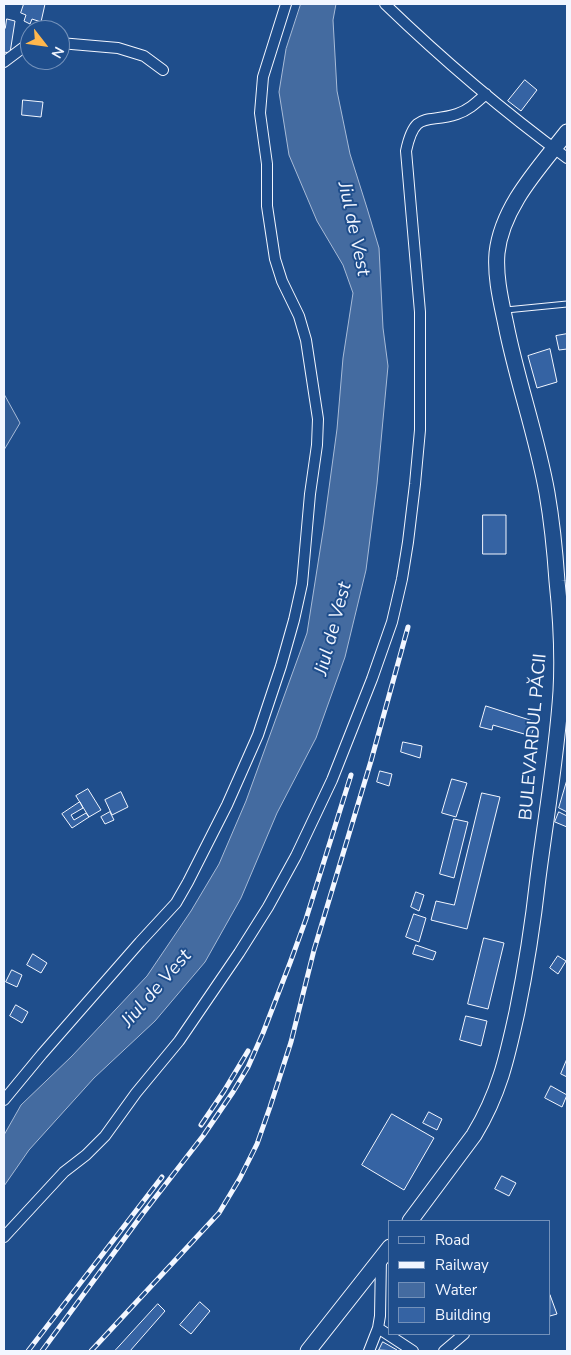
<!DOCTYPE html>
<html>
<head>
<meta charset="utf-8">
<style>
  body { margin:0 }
  #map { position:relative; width:571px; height:1355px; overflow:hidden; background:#1f4e8c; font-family:"Nunito Sans",sans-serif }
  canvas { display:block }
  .frame { position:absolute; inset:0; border:5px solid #f2f6ff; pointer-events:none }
  .legend { position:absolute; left:388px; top:1220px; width:162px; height:115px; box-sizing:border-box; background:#1f4e8c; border:1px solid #7391ba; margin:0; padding:6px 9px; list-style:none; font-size:15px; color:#f2f6ff }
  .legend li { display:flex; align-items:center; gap:10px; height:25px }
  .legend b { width:25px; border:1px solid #7391ba }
  .north { position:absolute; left:20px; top:20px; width:50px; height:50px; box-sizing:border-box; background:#1f4e8c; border:1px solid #7391ba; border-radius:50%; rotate:120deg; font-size:14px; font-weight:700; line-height:20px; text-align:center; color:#f2f6ff }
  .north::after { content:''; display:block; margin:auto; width:18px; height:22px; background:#ffb74d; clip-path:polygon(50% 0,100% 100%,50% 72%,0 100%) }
</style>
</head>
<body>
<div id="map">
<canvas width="571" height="1355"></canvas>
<div class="frame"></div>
<ul class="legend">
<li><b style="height:6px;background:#1f4e8c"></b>Road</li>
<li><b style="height:6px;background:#f2f6ff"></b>Railway</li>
<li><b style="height:14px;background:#446ba0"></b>Water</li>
<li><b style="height:14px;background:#3563a3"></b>Building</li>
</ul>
<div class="north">N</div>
</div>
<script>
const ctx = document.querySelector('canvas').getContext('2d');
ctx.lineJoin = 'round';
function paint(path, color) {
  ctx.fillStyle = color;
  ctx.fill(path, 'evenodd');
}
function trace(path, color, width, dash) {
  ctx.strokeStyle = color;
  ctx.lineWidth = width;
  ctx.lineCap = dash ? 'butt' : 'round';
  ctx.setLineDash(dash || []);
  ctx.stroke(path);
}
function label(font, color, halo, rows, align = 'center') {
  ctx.font = font + ' "Nunito Sans",sans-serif';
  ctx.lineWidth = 4;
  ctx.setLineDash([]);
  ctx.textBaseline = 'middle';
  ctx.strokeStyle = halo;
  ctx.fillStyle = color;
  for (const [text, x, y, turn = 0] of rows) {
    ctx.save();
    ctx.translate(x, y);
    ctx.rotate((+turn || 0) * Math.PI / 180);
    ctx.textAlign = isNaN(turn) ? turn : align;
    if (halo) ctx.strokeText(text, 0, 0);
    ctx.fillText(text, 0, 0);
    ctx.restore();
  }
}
const built = new Path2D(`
  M4 394 20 423 4 450Z`);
paint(built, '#305b95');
trace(built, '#a8bbd7', 1);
const water = new Path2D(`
  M301 4H336L333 20 337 91 350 154 367 208 379 248 383 328 388 366 377 484 366 570 345 657 316 738 277 813 241 898 205 962 155 1021 94 1078 29 1150 4 1186V1135L21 1105 72 1056 147 976 191 911 219 864 246 801 307 633 324 525 337 429 343 358 353 293 343 265 317 221 289 155 279 92 286 49Z`);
paint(water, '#446ba0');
trace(water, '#a8bbd7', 1);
const building = new Path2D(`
  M24 4H45L41 22 32 19 30 24 24 21 26 15 21 13Z
  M7 19 15 21 10 53 4 52V27L5 28Z
  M525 80 537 90 521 111 508 101Z
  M23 100 43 102 41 117 22 115Z
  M567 334V349L559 350 556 336Z
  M550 349 557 382 537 388 528 356Z
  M483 515H506V554H483Z
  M486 706 536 722 531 736 493 725 492 730 480 727Z
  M403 742 422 746 420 758 401 752Z
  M380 771 392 774 389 786 377 782Z
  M452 779 467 783 456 817 442 813Z
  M567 780V812L559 808Z
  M88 789 101 810 89 817 76 796Z
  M121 792 128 807 112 815 105 800Z
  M482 793 500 797 467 929 431 920 436 901 454 905Z
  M80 802 83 808 71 815 74 820 86 813 89 817 72 828 62 814Z
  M110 812 114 820 105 824 101 817Z
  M559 812 567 816V827L555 822Z
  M454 819 468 822 454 878 440 874Z
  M416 892 424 895 419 911 411 907Z
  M414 914 426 918 419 942 406 937Z
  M484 938 504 943 488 1009 468 1004Z
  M416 945 436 952 433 960 413 954Z
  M33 954 47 963 41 973 27 965Z
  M558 956 566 961 558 974 550 968Z
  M12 970 22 975 17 987 6 982Z
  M16 1005 28 1012 22 1023 10 1016Z
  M466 1016 487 1021 481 1046 460 1040Z
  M567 1059V1077L561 1074Z
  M551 1086 567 1095 562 1107 545 1098Z
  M429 1112 442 1119 437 1130 423 1123Z
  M392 1114 434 1138 404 1190 362 1165Z
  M502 1176 516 1183 509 1196 495 1189Z
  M550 1295 557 1314 550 1316Z
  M200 1302 210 1311 191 1334 180 1325Z
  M158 1304 165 1311 130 1351H117L116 1350Z
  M383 1342 397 1350V1351L379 1350Z`);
paint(building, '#3563a3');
trace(building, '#f2f6ff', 1);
const lane = new Path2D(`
  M506 310 567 304`);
const street = new Path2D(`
  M385 4C442 59 503 111 567 158
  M60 43 118 48 144 56 163 70
  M4 62 24 47 30 45
  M4 1100 42 1054 140 942 176 903 188 882 227 805 258 735 281 666 294 620 302 584 310 494 317 445 318 419 306 340 299 316 282 281 275 259 267 206V164L260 113 263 77 286 4
  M4 1237 64 1172 86 1155 105 1136 136 1093 179 1041 239 953 268 907 296 856 332 780 372 679 392 622 402 579 408 542 415 484 420 430V312L406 151C415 109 427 124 457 114 469 110 477 102 486 94
  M378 1328 413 1351
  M369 1351 378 1328 380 1316 381 1258
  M444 1351 464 1334`);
const primary = new Path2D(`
  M410 1221 474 1135C499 1094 507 1058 517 1012 526 968 533 923 538 878 546 816 557 754 561 691 563 654 561 618 557 581 555 552 552 522 547 493 537 436 517 381 506 325 501 301 495 277 497 253 502 206 540 167 567 132
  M308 1351 390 1247`);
trace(lane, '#f2f6ff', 7);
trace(street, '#f2f6ff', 12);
trace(primary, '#f2f6ff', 17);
trace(lane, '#1f4e8c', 5);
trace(street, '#1f4e8c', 10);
trace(primary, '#1f4e8c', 15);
const rail = new Path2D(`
  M201 1125 224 1091 248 1051
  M28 1351 162 1177
  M42 1351 141 1216 203 1136 233 1092 248 1067 263 1033 290 963 306 919 351 775
  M91 1351 219 1213 240 1178 257 1144 270 1107 291 1042 314 950 371 761 408 627`);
trace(rail, '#f2f6ff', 5);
trace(rail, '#1f4e8c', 3, [9]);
label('18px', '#f2f6ff', '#1f4e8c', [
  ["BULEVARDUL PĂCII",534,737,-85]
]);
label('italic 19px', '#f2f6ff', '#1f4e8c', [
  ["Jiul de Vest",353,229,78],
  ["Jiul de Vest",334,629,-75],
  ["Jiul de Vest",157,989,-49]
]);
</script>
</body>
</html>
